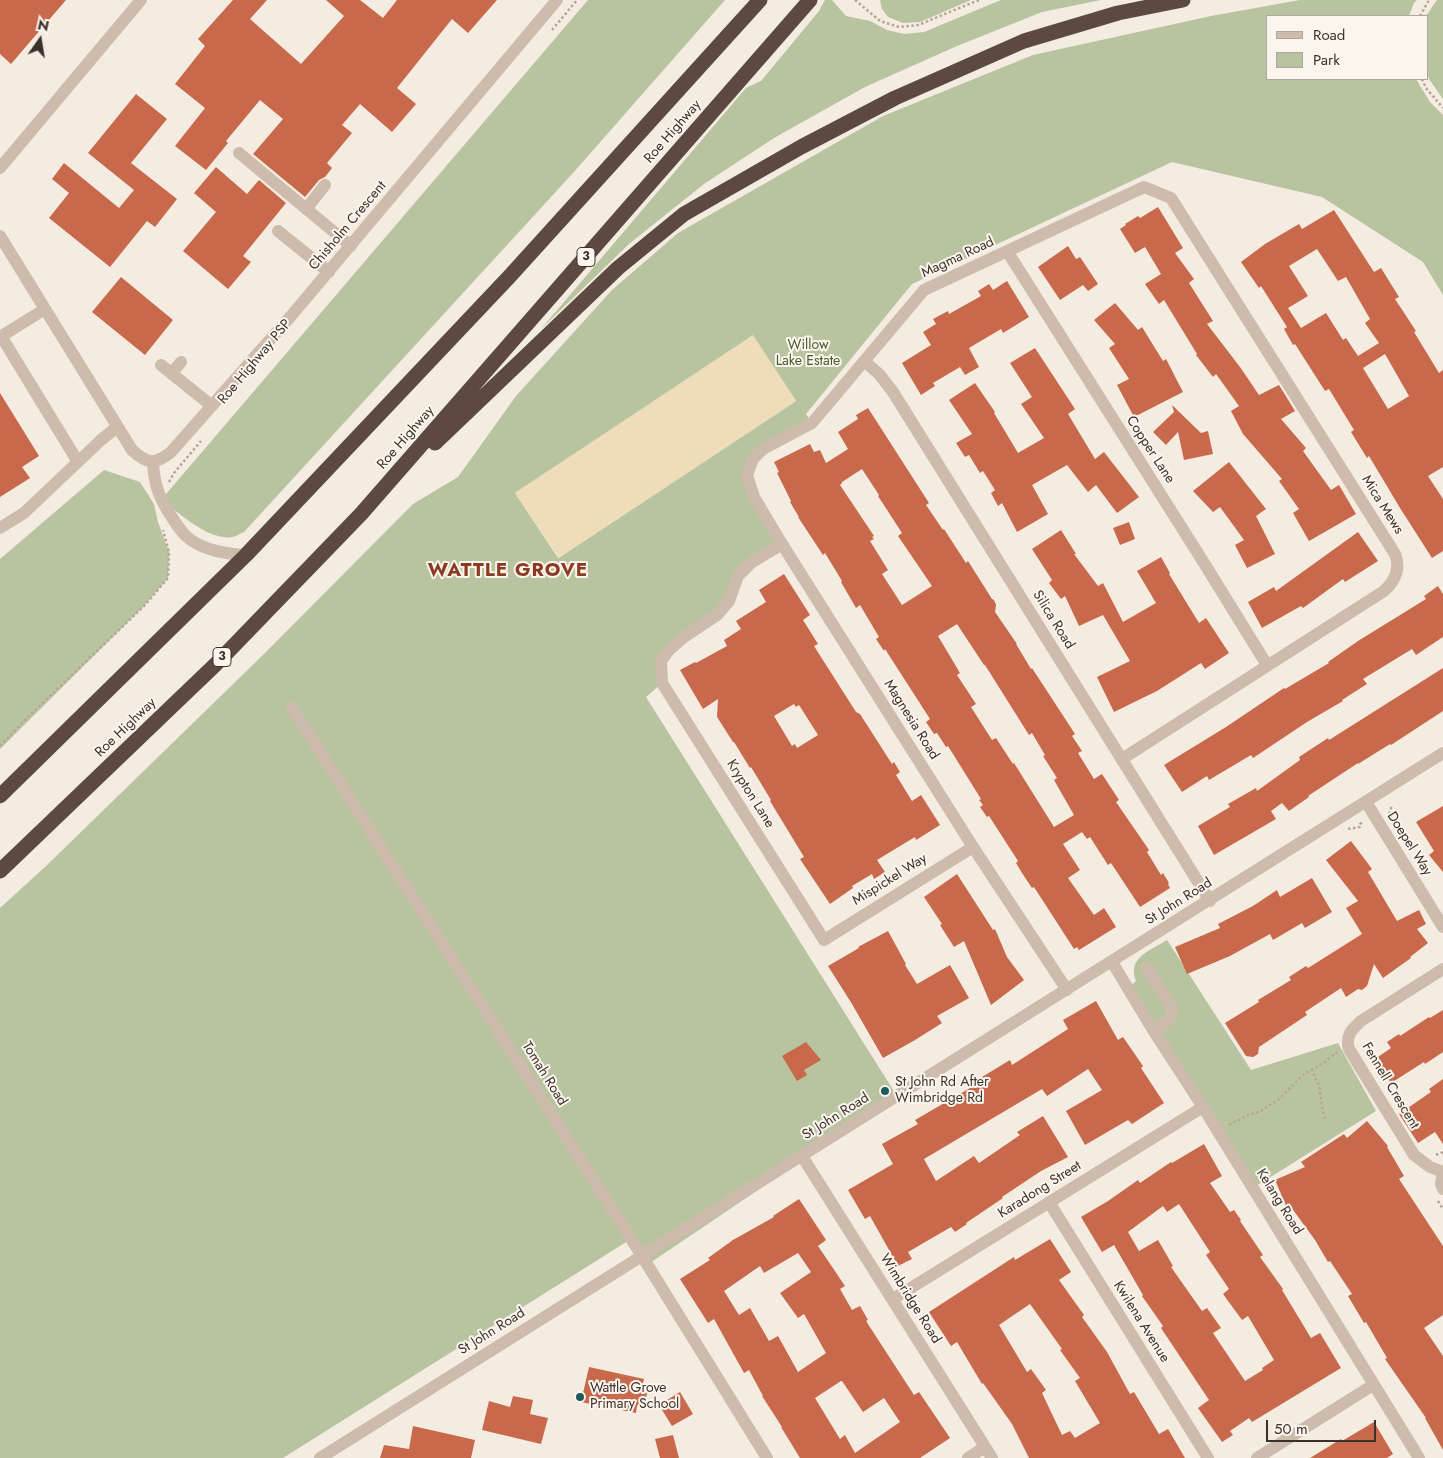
<!DOCTYPE html>
<html>
<head>
<meta charset="utf-8">
<style>
  body { margin:0 }
  #map { position:relative; width:1443px; height:1458px; overflow:hidden; background:#f4ebe1; font-family:Jost,sans-serif }
  canvas { display:block }
  .legend { position:absolute; left:1266px; top:15px; width:162px; height:65px; box-sizing:border-box; background:#fbf5ee; border:1px solid #aea6a0; margin:0; padding:6px 9px; list-style:none; font-size:15px; color:#3b302b }
  .legend li { display:flex; align-items:center; gap:10px; height:25px }
  .legend b { width:25px; border:1px solid #aea6a0 }
  .north { position:absolute; left:15px; top:15px; width:50px; height:50px; -webkit-text-stroke:4px #fbf5ee; paint-order:stroke; rotate:13deg; font-size:14px; font-weight:700; line-height:20px; text-align:center; color:#3b302b }
  .north::after { content:''; display:block; margin:auto; width:18px; height:22px; background:#3b302b; clip-path:polygon(50% 0,100% 100%,50% 72%,0 100%) }
  .scale { position:absolute; left:1266px; top:1420px; width:110px; height:22px; box-sizing:border-box; border:2px solid #3b302b; border-top:0; padding-left:6px; font-size:15px; line-height:18px; white-space:nowrap; color:#3b302b; -webkit-text-stroke:4px #fbf5ee; paint-order:stroke }
</style>
</head>
<body>
<div id="map">
<canvas width="1443" height="1458"></canvas>
<ul class="legend">
<li><b style="height:6px;background:#cdbbac"></b>Road</li>
<li><b style="height:14px;background:#b8c4a0"></b>Park</li>
</ul>
<div class="north">N</div>
<div class="scale">50 m</div>
</div>
<script>
const ctx = document.querySelector('canvas').getContext('2d');
ctx.lineJoin = 'round';
function paint(path, color) {
  ctx.fillStyle = color;
  ctx.fill(path, 'evenodd');
}
function trace(path, color, width, dash) {
  ctx.strokeStyle = color;
  ctx.lineWidth = width;
  ctx.lineCap = dash ? 'butt' : 'round';
  ctx.setLineDash(dash || []);
  ctx.stroke(path);
}
function label(font, color, halo, rows, align = 'center') {
  ctx.font = font + ' Jost,sans-serif';
  ctx.lineWidth = 4;
  ctx.setLineDash([]);
  ctx.textBaseline = 'middle';
  ctx.strokeStyle = halo;
  ctx.fillStyle = color;
  for (const [text, x, y, turn = 0] of rows) {
    ctx.save();
    ctx.translate(x, y);
    ctx.rotate((+turn || 0) * Math.PI / 180);
    ctx.textAlign = isNaN(turn) ? turn : align;
    if (halo) ctx.strokeText(text, 0, 0);
    ctx.fillText(text, 0, 0);
    ctx.restore();
  }
}
paint(new Path2D(`
  M588 0H725L573 173 244 532C241 533 237 536 233 537 208 541 180 513 161 500Z
  M825 0H832L846 16 870 21 887 30 904 34 924 32 1001 0H1101L1042 12 957 46 865 87 774 138 704 184 629 244 541 329 746 88 761 81 819 11Z
  M880 0H971L920 22 903 23 888 17 882 9Z
  M1300 0H1417L1414 3 1409 16H1267V79H1416L1430 102 1443 115V295L1423 262 1322 197 1172 162 912 284 806 414 812 423 763 449 747 475 782 544 752 562 729 601 669 650 662 683 646 697 897 1096 647 1265 631 1239 283 1458H0V908L45 867 266 652 413 504 458 477 516 396 612 290 678 233 883 116 1033 55 1211 16ZM753 336 796 401 558 558 515 493Z
  M1437 0H1443V99L1429 79 1427 72 1426 16Z
  M104 470 140 482 154 504 158 522 169 552 168 578 144 606 0 749V559Z
  M1167 940 1251 1070 1338 1043 1376 1111 1253 1188 1128 988 1136 981C1127 957 1150 951 1167 940Z`), '#b8c4a0');
paint(new Path2D(`
  M753 335 796 401 559 558 515 493Z`), '#efdcb8');
paint(new Path2D(`
  M0 0H66L11 64 0 54Z
  M233 0H267L250 19 301 64 344 16 326 0H360L383 18 397 0H497L468 33 452 19 397 88 416 104 392 132 360 104 342 125 352 133 327 163 332 168 325 177 319 180 305 197 253 154 283 119 260 100 226 141 228 143 206 170 175 146 205 108 175 84 205 46 198 39Z
  M136 94 167 119 131 163 177 199 155 227 147 221 110 267 49 218 69 193 52 179 64 163 119 208 134 190 88 153Z
  M216 167 247 194 259 180 286 203 243 256 251 262 228 289 183 251 216 212 194 193Z
  M1158 207 1183 248 1175 253 1194 279 1189 283 1213 321 1207 324 1240 367 1259 395 1279 385 1295 411 1281 419 1306 448 1303 451 1331 490 1339 485 1356 514 1309 541 1293 513 1299 509 1279 481 1282 479 1243 434 1231 411 1239 406 1216 374 1213 377 1196 355 1197 354 1164 300 1159 304 1145 284 1161 274 1145 247 1135 253 1120 229 1126 225 1125 224 1138 216 1140 218Z
  M1334 210 1374 272 1381 268 1399 297 1395 299 1416 331 1414 332 1439 373 1443 370V467L1428 476 1443 499V551L1432 558 1400 508 1369 456 1367 458 1351 432 1354 430 1329 389 1325 391 1295 344 1293 345 1284 329 1287 327 1261 286 1259 288 1241 262 1265 244 1299 224 1302 229ZM1317 249 1338 281 1346 277 1370 319 1365 323 1379 343 1358 356 1346 338 1343 340 1326 313 1301 328 1288 308 1308 296 1289 266ZM1385 354 1409 396 1388 409 1363 368Z
  M1068 246 1076 259 1080 257 1098 284 1088 291 1083 285 1060 300 1038 267Z
  M121 277 173 320 145 355 92 312Z
  M1007 281 1029 317 1003 333 1001 329 969 348 979 367 965 375 960 367 933 383 935 386 921 395 902 363 931 345 923 332 936 324 933 319 948 311 949 314 981 296 978 291 989 284 993 290Z
  M1115 303 1138 330 1142 327 1163 361 1166 359 1183 392 1134 417 1117 385 1129 379 1109 348 1115 344 1094 320Z
  M1035 348 1075 409 1068 414 1095 459 1104 452 1139 497 1117 513 1096 485 1088 492 1067 465 1032 485 1048 514 1017 532 1002 503 998 506 991 493 995 490 983 471 980 473 969 455 965 457 956 443 972 434 949 400 975 383 995 412 994 413 1018 453 1044 438 1021 404 1032 397 1010 363Z
  M0 393 39 456 22 467 30 478 0 497Z
  M1172 405 1201 433 1208 431 1213 454 1184 460 1178 432 1166 445 1153 432 1174 412Z
  M868 408 929 503 926 505 943 530 944 529 966 563 968 561 992 599 994 600 996 605 995 612 1017 644H1016L1031 669 1032 668 1075 734 1072 736 1082 751 1078 753 1094 779 1102 774 1119 800 1116 802 1149 850 1147 852 1161 875 1163 873 1169 883 1168 884 1170 888 1140 907 1111 863 1108 865 1090 837 1087 839 1082 832 1063 844 1080 870 1068 878 1094 915 1104 908 1116 927 1079 950 1077 947 1074 949 1034 887 1032 888 1022 873 1016 863 1018 861 989 816 987 817 980 807 983 805 979 800 981 799 948 746 946 747 937 733 934 734 926 722 930 719 885 649 884 651 876 639 879 637 860 605 856 608 841 582 842 581 825 553 823 555 798 517H799L790 502 791 501 777 473 779 472 774 462 810 444 814 452 820 450 826 463 848 449 838 432 858 419 856 415ZM862 469 879 495 878 496 902 533 898 536 932 586 902 605 882 574 888 570 870 541 874 539 872 537 874 536 840 485 842 483V482ZM957 624 984 665H985L1029 735 1032 733 1045 755 1043 756 1057 778 1054 780 1074 815 1054 827 1014 763 1013 764 996 738 992 740 971 707 976 704 957 675 960 673 938 636Z
  M1229 462 1266 509 1256 516 1275 554 1247 568 1235 545 1244 540 1220 507 1213 512 1193 491Z
  M1129 522 1135 539 1120 545 1113 528Z
  M1061 530 1076 554H1074L1098 586 1103 583 1123 622 1156 603 1137 571 1161 557 1170 573 1169 574 1199 623 1206 618 1229 653 1205 669 1201 663 1157 691 1114 712 1097 677 1130 661 1103 615 1079 626 1065 596 1061 599 1049 583 1052 580 1032 549Z
  M1358 532 1378 561 1345 582 1343 579 1303 608 1301 606 1262 628 1248 602 1274 587 1276 591Z
  M784 574 810 615 803 620 818 644 814 646 856 712 860 714 892 764 894 762 900 772 896 775 912 801 921 795 940 825 916 840 915 837 877 860 885 872 874 879 872 874 852 886 853 888 830 904 800 859 804 857 770 801 771 800 751 767 750 768 734 742H733L717 717 718 699 703 709 680 670 695 662 696 663 727 646 724 640 741 629 736 621 766 602 759 590ZM794 704 796 707 799 705 818 735 797 748 795 744 792 746 774 716Z
  M1438 586 1443 594V637L1416 655 1412 649 1363 679 1367 684 1342 700 1343 701 1307 722 1253 758 1251 755 1209 780 1207 776 1182 792 1164 765 1226 727 1284 688 1285 689 1329 663 1328 662 1358 641 1426 599 1424 596Z
  M1443 668V711L1391 745 1390 744 1358 764V763L1308 796 1309 797 1289 811 1282 803 1271 811 1276 819 1214 855 1198 826 1230 807 1228 804 1256 788 1257 791 1300 760 1299 757 1328 738 1329 740Z
  M1443 806V872L1429 855 1434 851 1416 822Z
  M1351 841 1372 869 1368 872 1397 921 1419 910 1426 924 1417 929 1428 943 1410 957 1411 958 1383 978 1374 964 1367 986 1362 990 1358 989 1346 997 1341 988 1305 1012 1307 1015 1259 1047 1258 1054 1253 1057 1246 1056 1225 1023 1259 1002 1258 1000 1291 980 1289 977 1306 966 1308 968 1362 934 1346 908 1358 901 1326 860Z
  M957 874 993 930 995 929 1007 957 1024 980 991 1005 964 941 954 947 940 925 942 924 924 897Z
  M1312 878 1332 912 1305 928 1302 923 1273 940 1270 934 1230 956 1187 974 1175 947 1220 928 1218 924 1253 906 1277 890 1280 897Z
  M888 931 906 964 905 965 917 984 950 965 969 998 937 1016 942 1023 915 1040 883 1058 852 1004 828 966 859 948 858 947Z
  M1096 1001 1118 1040 1123 1037 1143 1066 1141 1068 1164 1103 1132 1124 1128 1120 1085 1145 1066 1111 1102 1090 1088 1069 1047 1096 1042 1089 924 1159 936 1181 974 1156 979 1163 1020 1135 1017 1132 1043 1116 1068 1157 1041 1171 1002 1197 1003 1198 966 1223 967 1224 955 1232 951 1227 908 1252 912 1259 898 1266 870 1216 865 1219 848 1190 893 1164 882 1144 918 1124 915 1120 984 1080 982 1077 1010 1060 1012 1065 1068 1029 1063 1020Z
  M1443 1010V1052L1425 1064 1424 1062 1391 1083 1375 1059 1391 1048 1387 1042 1399 1034 1400 1036 1429 1017 1430 1018Z
  M806 1042 821 1060 804 1070 807 1075 797 1081 782 1056Z
  M1443 1079V1144L1435 1132 1418 1143 1399 1114 1431 1092 1429 1089Z
  M1367 1121 1388 1146 1387 1147 1404 1176 1399 1179 1443 1246V1315L1424 1328 1443 1356V1450L1425 1418H1426L1385 1359 1387 1358 1366 1322 1364 1323 1348 1296 1352 1294 1330 1261 1328 1262 1315 1240 1291 1207 1287 1208 1275 1180 1305 1167 1301 1162 1344 1134 1347 1138Z
  M1204 1144 1222 1176 1210 1183 1230 1212 1234 1210 1241 1220 1240 1221 1263 1255 1260 1257 1283 1289 1282 1290 1311 1338 1320 1333 1341 1368 1252 1422 1249 1418 1230 1431 1233 1435 1222 1442 1198 1408 1209 1400 1161 1328 1163 1326 1142 1296 1143 1295 1114 1245 1102 1252 1081 1217 1108 1201 1138 1180 1140 1183 1171 1162 1172 1163ZM1179 1204 1210 1252 1206 1255 1229 1289 1223 1294 1242 1320 1248 1316 1274 1360 1262 1368 1263 1370 1245 1381 1213 1333 1221 1328 1207 1308 1202 1311 1171 1267 1173 1266 1158 1240 1139 1251 1128 1232 1163 1206 1167 1212Z
  M799 1199 826 1240 818 1246 845 1286 840 1289 852 1310 860 1306 868 1320 866 1321 914 1395 919 1392 950 1438 920 1458H800L781 1427H782L762 1396H763L749 1370 744 1373 714 1319 708 1323 680 1279 710 1260 708 1258 733 1240 774 1217 773 1216ZM798 1253 811 1272 780 1293 798 1318 804 1314 826 1353 798 1372 778 1336 769 1341 750 1308 739 1315 724 1291 760 1266 764 1273ZM841 1381H842L863 1412 884 1398 900 1422 855 1453 845 1435 840 1439 815 1398Z
  M1050 1239 1071 1272 1059 1280 1084 1315 1082 1317 1107 1352 1130 1394 1134 1392 1159 1434 1168 1429 1185 1458H1029L1012 1424 983 1383 982 1384 957 1342 951 1346 929 1312 1014 1257 1015 1260ZM1030 1304 1062 1349 1060 1350 1080 1378 1075 1381 1100 1423 1075 1438 1070 1431 1062 1435 1042 1393 1046 1390 1031 1369 1027 1372 999 1325Z
  M589 1367 644 1379 641 1391 647 1393 644 1407 637 1406 636 1413 581 1402Z
  M680 1392 693 1414 672 1426 659 1405Z
  M513 1396 533 1400 530 1414 548 1418 541 1444 482 1430 489 1401 510 1407Z
  M1374 1422 1393 1454 1387 1458H1310L1341 1439 1342 1441Z
  M413 1426 475 1440 471 1458H380L384 1445 409 1449Z
  M673 1435 679 1458H660L655 1439Z`), '#c8694b');
trace(new Path2D(`
  M855 0 880 21 899 27 918 25 979 0
  M1420 16 1429 0
  M552 30 577 0
  M1422 79 1426 88 1443 108
  M169 482 174 473 201 441
  M0 746 27 718 144 606 168 578 169 552 163 530
  M1389 814 1392 805
  M1348 829 1360 827V824L1363 822
  M1311 1069 1319 1085 1323 1112 1326 1120
  M1229 1125 1248 1115 1259 1112 1279 1099 1303 1075 1325 1062 1337 1052
  M1436 1155 1443 1152
  M1438 1201 1443 1209`), '#b9a596', 2.5, [2.5, 2.5]);
trace(new Path2D(`
  M239 153 351 246
  M0 168 141 0
  M306 209 325 185
  M278 231 329 272
  M0 236 132 450C147 464 155 465 171 452L291 316 557 0
  M1007 251 1204 563 1267 665
  M1 336 78 462
  M0 337 45 309
  M864 361 879 374 893 392 1210 901
  M161 365 212 406
  M172 373 181 362
  M153 462C154 483 158 495 169 513 174 520 179 529 185 535 200 550 226 554 246 555
  M0 528 24 513 101 440 117 427
  M782 544 752 562 738 576 729 601 717 615 684 637 669 650 661 661 662 683 824 940 973 847
  M292 708 642 1256 767 1458
  M1366 802 1443 927
  M1112 962 1153 1030 1203 1107 1419 1458
  M1147 968 1172 1008C1172 1022 1164 1024 1153 1030
  M1443 969 1361 1021C1352 1029 1345 1036 1349 1049L1414 1155 1430 1167 1443 1172 1441 1184 1443 1189
  M1067 990 973 847 782 544 754 497 747 475 753 459 763 449 812 423 924 290 1144 187 1171 198 1395 554C1401 569 1395 581 1384 591L1122 759
  M802 1156 992 1458
  M1049 1202 1208 1458
  M893 1299 1203 1107
  M320 1458 1443 753
  M968 1458 985 1447
  M1257 1458 1373 1385`), '#cdbbac', 12);
trace(new Path2D(`
  M435 443 618 268 684 214 801 147 895 98 1024 41 1118 13 1183 0
  M0 796 246 555 509 277 760 0
  M0 871 216 664 361 514 810 0`), '#5c4a42', 15);
for (const [x, y, r, color] of [
  [885,1091,5,"#1f5a5e"],
  [580,1397,5,"#1f5a5e"]
]) {
  const dot = new Path2D();
  dot.arc(x, y, r, 0, 2 * Math.PI);
  ctx.fillStyle = color;
  ctx.fill(dot);
  trace(dot, '#fbf5ee', 2);
}
for (const [x, y, w] of [
  [586,257,18],
  [222,657,18]
]) {
  const box = new Path2D();
  box.roundRect(x - w / 2, y - 9.5, w, 19, 4);
  ctx.fillStyle = '#fbf5ee';
  ctx.fill(box);
  trace(box, '#3b302b', 1);
}
label('bold 12px', '#3b302b', null, [
  ["3",586,257],
  ["3",222,657]
]);
label('14px', '#3b302b', '#fbf5ee', [
  ["Roe Highway",673,132,-49],
  ["Chisholm Crescent",348,226,-50],
  ["Magma Road",958,258,-25],
  ["Roe Highway PSP",255,362,-50],
  ["Roe Highway",406,438,-49],
  ["Copper Lane",1150,450,57],
  ["Mica Mews",1382,505,58],
  ["Silica Road",1053,620,58],
  ["Magnesia Road",911,720,58],
  ["Roe Highway",126,728,-44],
  ["Krypton Lane",750,794,58],
  ["Doepel Way",1409,844,58],
  ["Mispickel Way",890,880,-32],
  ["St John Road",1179,902,-32],
  ["Tomah Road",544,1074,58],
  ["Fennell Crescent",1390,1086,59],
  ["St John Road",836,1117,-32],
  ["Karadong Street",1040,1190,-32],
  ["Kelang Road",1279,1202,58],
  ["Wimbridge Road",910,1299,58],
  ["Kwilena Avenue",1141,1322,58],
  ["St John Road",492,1332,-32]
]);
label('14px', '#4a5a2e', '#fbf5ee', [
  ["Willow",808,346],
  ["Lake Estate",808,362]
]);
label('14px', '#3b302b', '#fbf5ee', [
  ["St John Rd After",895,1083],
  ["Wimbridge Rd",895,1099],
  ["Wattle Grove",590,1389],
  ["Primary School",590,1405]
], 'left');
ctx.letterSpacing = '1px';
label('bold 19px', '#8c3b22', '#fbf5ee', [
  ["WATTLE GROVE",508,571]
]);
ctx.letterSpacing = '0px';
</script>
</body>
</html>
